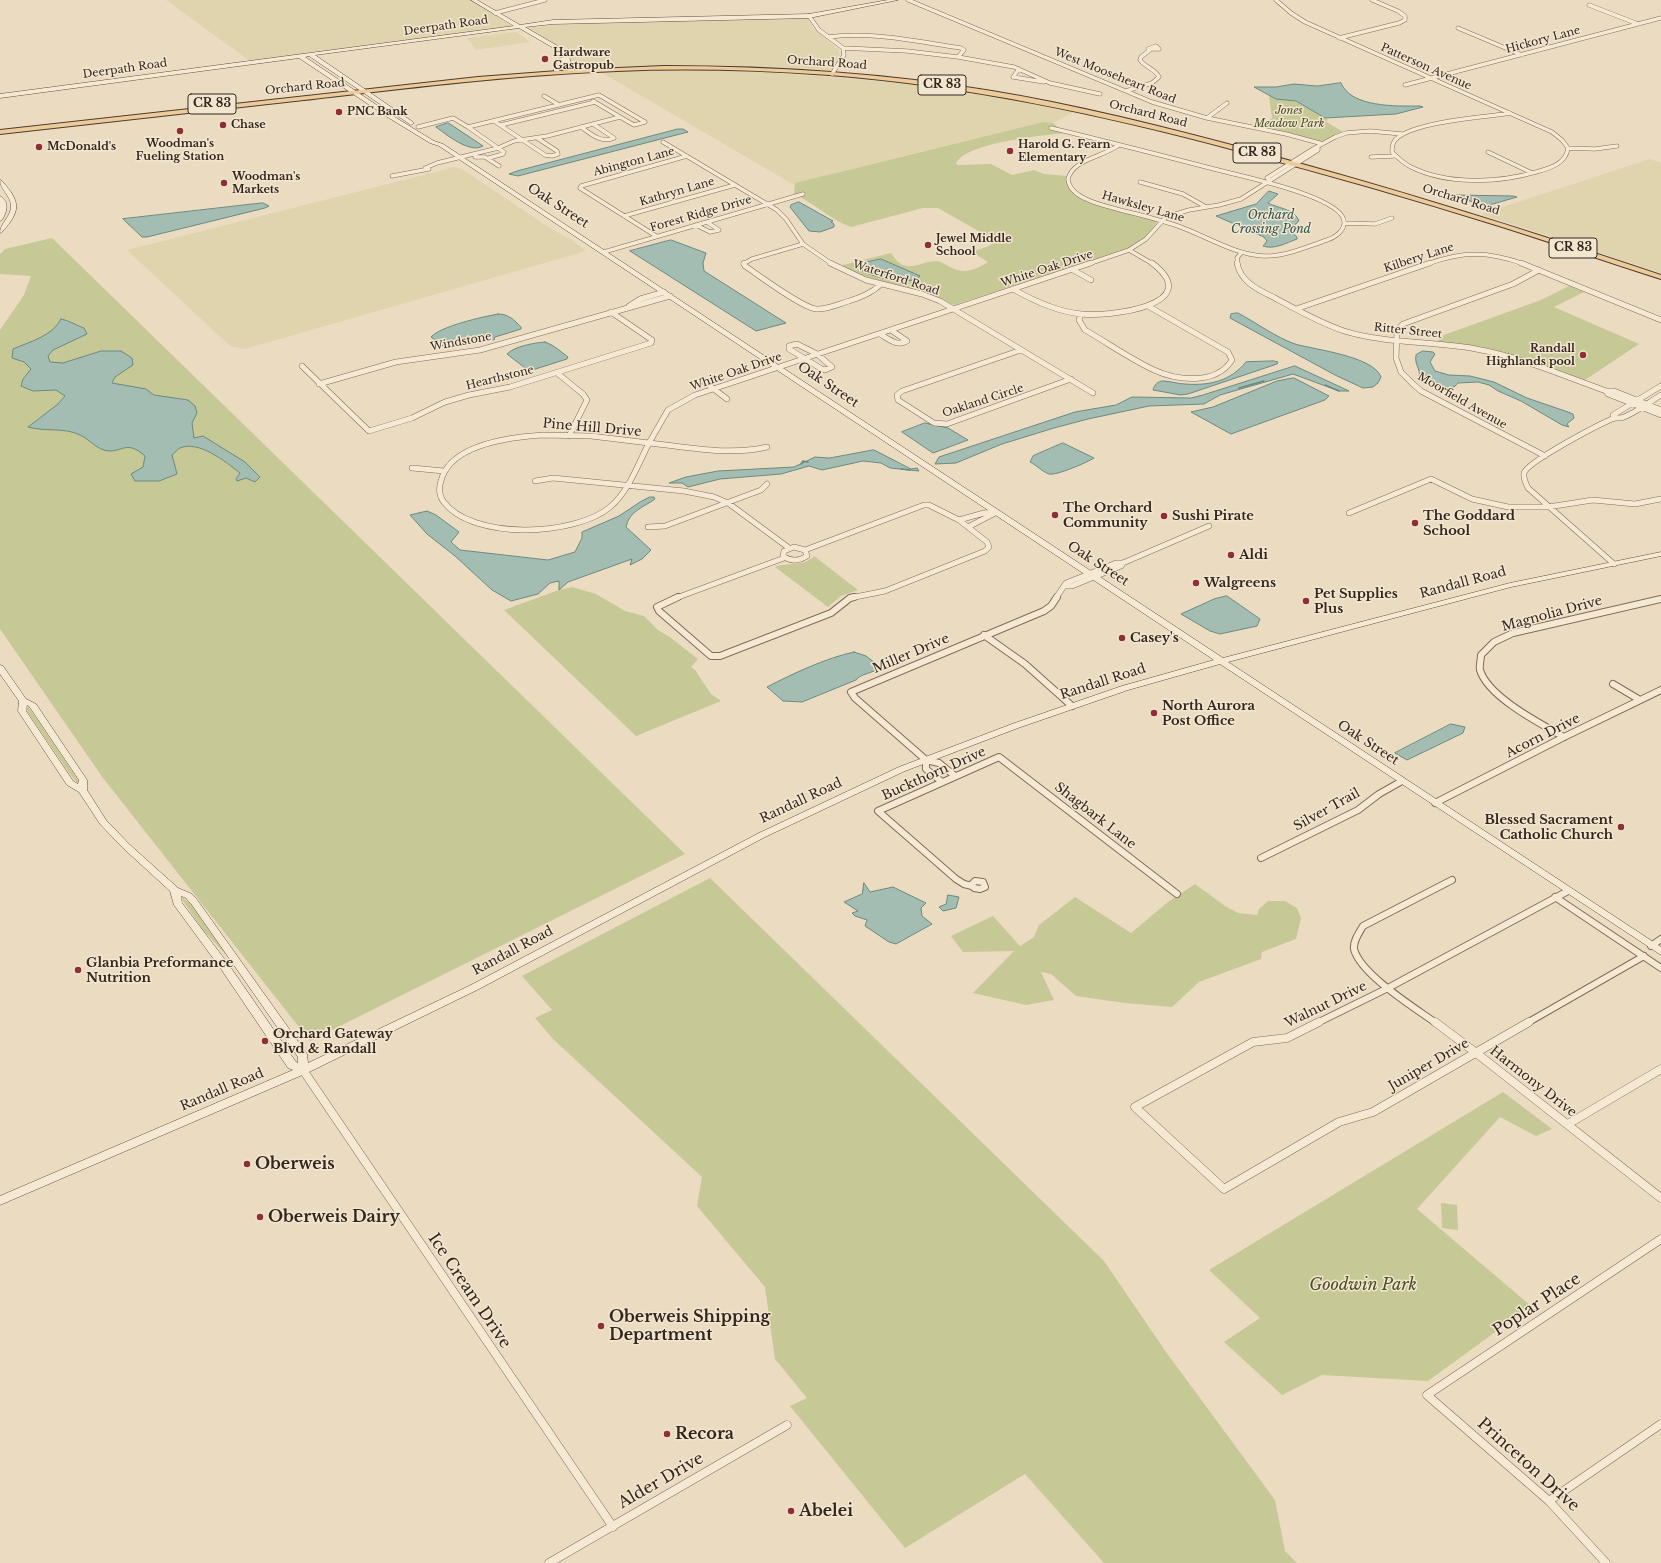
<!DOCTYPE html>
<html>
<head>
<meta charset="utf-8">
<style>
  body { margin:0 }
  canvas { display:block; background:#ebdbc1 }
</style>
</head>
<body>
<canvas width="1661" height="1563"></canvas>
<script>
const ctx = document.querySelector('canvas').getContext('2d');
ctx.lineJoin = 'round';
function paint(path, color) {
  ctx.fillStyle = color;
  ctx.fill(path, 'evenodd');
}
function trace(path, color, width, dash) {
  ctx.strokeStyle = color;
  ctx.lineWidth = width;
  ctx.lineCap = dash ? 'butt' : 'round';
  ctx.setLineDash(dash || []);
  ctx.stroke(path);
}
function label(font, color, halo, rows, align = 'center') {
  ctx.font = font + ' "Libre Baskerville",serif';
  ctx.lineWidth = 3;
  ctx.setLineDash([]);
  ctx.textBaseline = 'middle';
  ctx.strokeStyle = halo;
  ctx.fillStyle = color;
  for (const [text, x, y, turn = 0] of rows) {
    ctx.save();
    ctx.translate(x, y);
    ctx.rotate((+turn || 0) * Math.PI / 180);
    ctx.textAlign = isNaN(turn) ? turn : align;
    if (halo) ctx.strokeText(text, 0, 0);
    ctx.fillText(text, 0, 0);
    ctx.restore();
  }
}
paint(new Path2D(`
  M166 0H470L514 26 250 61Z
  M807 17 811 26 838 49 840 55 830 72 799 69 717 66 580 67 572 65 570 56 565 51 527 28 572 23Z
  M516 32 530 42 476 50 467 38Z
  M710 70 792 74 888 82 975 93 1075 111 1053 123 1043 122 838 172 794 185 599 71Z
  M1650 159 1661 163V273L1481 214Z
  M455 167 465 171 547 226 573 241 586 251 245 349 230 346 127 250Z`), '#e0d4af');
paint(new Path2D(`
  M1269 96 1295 101 1328 120 1325 121 1345 133 1322 141H1317L1261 128 1272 118Z
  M282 98 240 104 26 128 75 121Z
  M1043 122 1053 123 1065 133C1045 135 963 143 956 164L959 165 991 164 1012 175 1034 170 1044 174 1067 176C1067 182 1068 187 1072 190 1091 206 1134 213 1158 220L1152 230 1144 239 1132 247 954 305 926 293 856 274 843 267V265L891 253C905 276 918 262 936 261 941 261 946 265 950 267 964 275 976 270 988 262L972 252 989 246 996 241 938 208H923L851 227C831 220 814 203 794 194L795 183Z
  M52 238 685 854 310 1041 103 778 0 629V330L24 295 31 276 0 274V254L5 249Z
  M1569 286 1584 292 1554 307 1639 344 1585 380 1534 363 1437 342 1444 335 1541 300Z
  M814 556 858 590 841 596 828 607 775 567C788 562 804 567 814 556Z
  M572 587 596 594 625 611 644 616 658 630 671 638 698 659 691 667 695 670 711 694 721 701 636 736 504 610 559 590Z
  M26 704 35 716 82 786H80L69 773 23 705Z
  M710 878 1104 1261 1166 1352 1275 1500 1285 1551 1297 1563H1104L1025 1474 905 1548 790 1406 807 1398 775 1359 765 1287 697 1206 702 1177 553 1039 535 1018 552 1010 522 976Z
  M1195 884 1225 906 1238 913 1257 915 1259 909 1268 901H1285L1297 908 1301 918 1296 939 1262 952 1261 959 1199 982 1172 1007 1125 1003 1076 996 1051 974 1041 972 1054 1000 1026 1005 973 993 1014 951 963 952 951 936 993 916 1020 946 1034 937 1039 925 1075 897 1131 933 1168 902Z
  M179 895 191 904 230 959 203 930Z
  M1503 1092 1552 1129 1536 1136 1500 1117 1417 1209 1531 1306 1428 1381 1322 1375 1282 1395 1224 1342 1260 1318 1209 1270Z
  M1441 1203 1457 1205 1458 1230 1442 1228Z`), '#c6c896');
const water = new Path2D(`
  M1341 83C1351 108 1397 106 1420 106L1423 107 1396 114 1325 118 1296 101 1276 99 1254 87H1276L1294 84 1317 86Z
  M448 123 450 124 483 146C470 154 447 135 436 127Z
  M678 129H683L688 132 518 176 509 174 517 171Z
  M1269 191 1278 194 1268 203C1277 208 1295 209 1299 221L1289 230 1297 237V239C1286 243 1274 250 1263 246L1267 241 1264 237 1216 216 1256 204Z
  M1455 195 1513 196 1517 197 1486 206 1454 196Z
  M799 202 833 221 831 222 834 224V227L820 232 809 231 790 207 791 205Z
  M263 203 269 206 265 208 147 237H142L123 219Z
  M671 240 706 253 703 263 704 271 786 323 756 331 630 251Z
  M881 259 920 276C910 287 872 277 861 270L864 263Z
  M1238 313C1257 323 1275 337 1295 344 1316 350 1373 356 1381 377L1378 383 1373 387 1363 388 1335 375 1230 318 1231 314Z
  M498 314C509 314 514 320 521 327V329L495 337 494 340 489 339 460 345 443 346 431 337C441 326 482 317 498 314Z
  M61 319C65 319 78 326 84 328L87 334 53 350 48 356 50 362 63 363 101 351H121L132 358 133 365 115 377 112 383 146 389 154 395 188 400 195 406 197 413 192 423 194 438 203 436 245 462 260 477 255 482 246 478 237 481 236 479 240 473C226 462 199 440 180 448 177 449 175 453 172 455L177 474 159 481H135L131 474 143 467 145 456C125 438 121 455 104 450 94 447 89 439 80 435 64 427 45 432 28 427L58 404 65 396 56 390 33 391 21 386 23 379 31 369 24 362 12 358 13 349C29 342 53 336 61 319Z
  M545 342C554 345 560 351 568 357L567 359 529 371 507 354C515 346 534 343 545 342Z
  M1423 351 1433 352 1435 354 1430 362 1435 371 1449 375 1470 376 1494 382 1527 398 1568 412 1573 414 1574 418 1567 424 1569 427 1562 425 1521 401 1498 391 1489 385 1478 382 1458 383 1454 387 1444 390 1424 376H1419C1421 369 1414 365 1416 355Z
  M1274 361 1278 362 1277 364 1188 394 1181 395 1153 390C1154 385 1158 381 1163 381 1170 381 1178 384 1185 384 1209 386 1231 381 1246 362Z
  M1295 366 1349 391H1339L1293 374 1220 395 1204 404 1149 406 1088 419 1054 428 1002 444 956 463 935 464 939 457 1075 412 1116 405 1132 397 1191 398 1203 395Z
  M1294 378 1329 396 1325 400 1231 434 1191 412 1213 407 1277 381Z
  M925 423 948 428 968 440 933 453 902 432Z
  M1063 443 1094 458C1088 462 1056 476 1049 474 1043 472 1036 465 1030 462L1033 456Z
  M874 450 911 469 917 468 919 471 890 468 881 463 863 461 822 470 809 466 781 474 720 479 688 487 682 483H669L686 477 718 471 794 467 815 457 829 458Z
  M650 497H654L655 499C644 507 629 511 626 527L651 550 642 559 630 565 632 559 568 582 559 590V581L550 583 538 594 511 601 492 590 455 556 427 534 410 515 427 511 436 515 459 532 451 542 460 550 548 560 575 552 582 538V532L619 516 640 502Z
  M1227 596 1260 619 1257 626 1220 634 1210 631 1181 614 1214 599Z
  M854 652 866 656 880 667C873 674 861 673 856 680L802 702 783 701 767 687C792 674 826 658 854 652Z
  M1451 724 1465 727 1463 733 1407 760 1395 753Z
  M864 883 870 892 893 887 926 903 921 908 922 916 932 924 896 944 889 942 865 926 867 920 855 916 852 913 858 911 844 902 862 894Z
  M948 895 959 897 956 908 943 911 939 907 946 904Z`);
paint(water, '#a3bdb3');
trace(water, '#6b8a80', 1);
trace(new Path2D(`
  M1325 385 1339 391
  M1239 388 1264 381
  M801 464 803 461 808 462
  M901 469 910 470`), '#6b8a80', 1.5);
const streetFar3 = new Path2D(`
  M908 0 1152 102 1207 118 1286 134 1323 144
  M1276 0 1291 13 1305 22 1552 132 1562 140 1568 148
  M1589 5 1638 24
  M495 13 545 0
  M809 16 819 30 843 48 844 55 832 74
  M1458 28 1522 55
  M828 37C871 31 919 42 961 48L964 50 958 57 1014 67 1050 83 1100 94
  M1339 38 1399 23 1405 20V16L1398 11 1372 0
  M1156 46 1159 49H1148Z
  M843 48 907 51 958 57
  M1019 69 1013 77 1044 82
  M1405 85 1661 18
  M1126 91 1152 83 1159 77C1155 69 1145 67 1140 60L1141 57 1150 50
  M599 95 645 122 634 125 620 117 547 136 514 141 498 148 468 127Z
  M544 96 559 105
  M593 101 620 117
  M1510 113C1483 118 1413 121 1395 140 1392 144 1392 148 1392 152 1398 158 1403 163 1411 167 1447 185 1498 183 1536 172 1550 168 1566 164 1568 148
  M1207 118 1227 103
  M494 121 545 155 552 156 558 154 557 151 537 138
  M501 125 595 102
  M418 127 453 118 468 127
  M581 127C591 134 602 144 614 138L593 124
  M1051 128C1106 141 1160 155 1214 169 1235 175 1349 197 1344 224 1343 232 1334 238 1327 240 1306 247 1285 257 1263 256 1232 254 1205 235 1175 225 1159 220 1142 215 1124 211 1111 207 1098 205 1086 199 1077 195 1069 189 1068 179 1073 159 1103 157 1119 145
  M663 142 777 210 786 219 803 244 832 264
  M1568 148 1595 149 1617 146
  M1488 152 1532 173
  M475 157H485L499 166
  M1371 157 1394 156
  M489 158 503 154 504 152 498 148
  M425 168 437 163 498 148
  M392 176 429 169
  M1269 180 1267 178 1313 149 1335 137 1346 133 1370 131 1402 134
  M1140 182 1183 194 1206 207
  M624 216 735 185
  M1345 223 1375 224 1392 218
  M696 225 710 232 719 230 707 222
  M656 236 580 188 581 186 687 156
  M1129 250 1153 264
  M604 252 803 194
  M743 264 752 259 803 244
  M1088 264 1129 250 1146 239 1166 217 1189 210 1219 205 1241 199 1318 150V148
  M1238 264 1237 258 1241 253
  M1427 264C1463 251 1487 251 1524 264`);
const streetFar2 = new Path2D(`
  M744 263 745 266C760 276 801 307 816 309 826 310 839 304 849 301 861 297 872 293 881 284
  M830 263 866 280 922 294 940 301 1093 393
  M1237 263C1241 283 1259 290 1275 298 1297 310 1320 323 1344 331 1386 344 1433 341 1476 349 1521 357 1564 376 1606 391H1614L1661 410
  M1521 263 1661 320
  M1073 270 1091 280
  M1539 270 1513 284 1403 324 1397 331 1396 358 1401 372 1413 384 1421 391 1545 456
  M1013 289C1034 301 1057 312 1082 314 1110 317 1207 305 1152 263
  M629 306 640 299 664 292
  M1296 309 1430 263
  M1081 314 1079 320 1085 330C1108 343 1130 359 1154 370 1178 381 1216 385 1232 360L1228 352 1148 306
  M880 334C889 339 897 347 907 341L891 330
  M797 344 817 354 832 367 825 370 820 368 789 349V346Z
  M1021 350 902 391 897 395 898 400 934 423 947 424 1071 379
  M302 366 369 431 412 418 445 402 469 395 510 387 651 343 652 340 611 312
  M557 373 583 394 587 400 569 436
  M702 380 727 399
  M319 384 396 362 480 350 670 296
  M1606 391 1608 394 1661 415
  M1614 418 1613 415 1661 386
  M543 435 591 436 649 443C638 464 629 491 610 507 576 536 472 541 443 501 439 495 439 487 441 481 450 444 512 437 543 435Z
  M649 443C688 447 729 456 767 447
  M649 443 668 410 695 395 1091 263
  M412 468 444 471
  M535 481 553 478 684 491 714 497 728 503 789 548
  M1349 513 1431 479 1472 499 1508 507H1548L1593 500 1635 504 1661 499
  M959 520 984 513 996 512
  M648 527 665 526 761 490 767 484
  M968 527 995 513
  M794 547 805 550 807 556C799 561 791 562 783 556L784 551Z
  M805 550 924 505H929L959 520 987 542 989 547 985 551 885 591 850 598
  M1614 564 1528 488C1526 484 1523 478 1524 473 1527 462 1598 425 1612 419 1616 417 1620 419 1624 417 1637 412 1649 402 1661 395
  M1065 586H1072L1121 566 1123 563
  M676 598 784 558
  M1056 598 1066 583 1116 563H1123L1209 526`);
const streetFar1 = new Path2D(`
  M678 597 657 607 659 611 711 656H720L831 613 850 598 854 597
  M984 635 1025 664 1072 706
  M1613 684 1640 700
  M1564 737C1541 724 1488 697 1480 670 1479 666 1481 660 1481 655L1494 642 1513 633 1661 599
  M926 760 855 698 851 692 1044 611 1051 606 1057 597
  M926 760 939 763 955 776
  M926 760V769L942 782
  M1435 803 1564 737 1661 690
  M1261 858 1358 810 1379 794 1402 781
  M975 881 983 882 985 887 980 889 974 888 972 884Z
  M972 886 964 884 956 879 878 811 999 757 1177 894
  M1555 897 1661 968
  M1651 946 1661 939
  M1317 1023 1388 988 1568 891
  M1436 1023C1415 1008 1360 974 1354 949 1353 941 1359 933 1363 926L1452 880
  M1527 1023 1644 956`);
const street = new Path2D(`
  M1319 1022 1287 1038 1253 1042 1135 1107 1224 1189 1339 1122 1373 1112 1529 1022
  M1435 1022 1475 1052 1661 1198
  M303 1070 613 1527
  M1568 1124 1661 1069
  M1549 1501 1661 1424
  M549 1563 787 1425
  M1606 1563 1549 1501 1427 1395 1661 1239`);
const secondary = new Path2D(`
  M471 0H477L520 25 553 20 809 14 888 0H898L809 18 553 24 525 27 568 52 571 64 587 67V69L585 70 567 66 558 71H554V69L562 64 560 58 564 57V54L519 28 315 55 413 122 414 123 411 125 309 56 305 57 393 116 434 141 443 144 1223 658 1510 583 1661 552V556L1511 587 1228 662 1661 947V955L1220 664 1128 690 1018 728 905 771 765 837 479 989 307 1073 0 1205V1196L293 1070 288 1068 221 969 174 905 170 891 123 848 100 824 79 792 67 785 18 711 19 701 0 674V665L3 666 26 699 36 704 87 780V790L106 820 129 844 178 888 192 894 198 901 307 1054 308 1063 471 985 759 833 899 767 1012 724 1122 686 1214 660 439 146 430 143 389 118 299 58 0 98V94L514 26ZM27 705 29 706 79 780 78 784 73 781 26 711ZM181 896 186 898 192 905 298 1057V1063L296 1062 229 965 182 903Z
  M0 180 2 181C21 202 21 211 2 232L0 233C0 223 11 217 11 206 11 196 0 190 0 180Z
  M0 196C10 202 7 212 2 220L0 221Z`);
const primary = new Path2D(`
  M664 66C774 66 884 73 992 91 1077 105 1160 126 1243 148 1384 185 1523 229 1661 275V279C1607 262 1553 243 1499 226 1413 199 1326 174 1238 151 1104 115 969 86 829 75 759 70 688 68 617 71 512 75 408 88 304 100 203 111 101 123 0 134V130L478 77 571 70Z`);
trace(streetFar3, '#836c5a', 4.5);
trace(streetFar2, '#836c5a', 6);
trace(streetFar1, '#836c5a', 8);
trace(street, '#836c5a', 9);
trace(secondary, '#644e3d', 1);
trace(primary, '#513b2e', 2);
trace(streetFar3, '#f6e9d3', 3.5);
trace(streetFar2, '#f6e9d3', 5);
trace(streetFar1, '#f6e9d3', 6);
trace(street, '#f6e9d3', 8);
paint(secondary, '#f6e9d3');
paint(primary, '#eccc9a');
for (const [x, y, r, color] of [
  [545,59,4,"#8e2e36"],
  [339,112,4,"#8e2e36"],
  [223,125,4,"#8e2e36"],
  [180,131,4,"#8e2e36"],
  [39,147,4,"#8e2e36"],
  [1010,151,4,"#8e2e36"],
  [224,183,4,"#8e2e36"],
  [928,245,4,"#8e2e36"],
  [1583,355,4,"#8e2e36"],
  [1055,515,4,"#8e2e36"],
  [1164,516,4,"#8e2e36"],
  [1415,523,4,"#8e2e36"],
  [1231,555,4,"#8e2e36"],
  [1196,583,4,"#8e2e36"],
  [1306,601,4,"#8e2e36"],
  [1122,638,4,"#8e2e36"],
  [1154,713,4,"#8e2e36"],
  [1621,827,4,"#8e2e36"],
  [78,970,4,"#8e2e36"],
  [265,1041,4,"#8e2e36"],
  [247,1164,4,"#8e2e36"],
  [260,1217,4,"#8e2e36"],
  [601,1326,4,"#8e2e36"],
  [667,1434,4,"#8e2e36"],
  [791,1511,4,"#8e2e36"]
]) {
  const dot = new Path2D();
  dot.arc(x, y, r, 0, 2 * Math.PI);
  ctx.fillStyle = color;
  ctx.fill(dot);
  trace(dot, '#f3e6d0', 1.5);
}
label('11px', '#33261d', '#f3e6d0', [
  ["Deerpath Road",446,26,-8],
  ["Hickory Lane",1543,40,-15],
  ["Orchard Road",827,63,4],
  ["Patterson Avenue",1426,67,24],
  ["Deerpath Road",125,69,-8],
  ["West Mooseheart Road",1115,76,22],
  ["Orchard Road",305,87,-6],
  ["Orchard Road",1148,114,14],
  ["Abington Lane",634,162,-15],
  ["Kathryn Lane",677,192,-16],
  ["Orchard Road",1461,200,17],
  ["Hawksley Lane",1143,207,16],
  ["Forest Ridge Drive",701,214,-16],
  ["Kilbery Lane",1419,258,-18],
  ["White Oak Drive",1047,269,-18],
  ["Waterford Road",896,278,18],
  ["Ritter Street",1408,331,6],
  ["Windstone",461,342,-10],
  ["White Oak Drive",736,372,-19],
  ["Hearthstone",500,378,-14],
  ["Oakland Circle",983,401,-18],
  ["Moorfield Avenue",1462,401,30]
]);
label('bold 11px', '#33261d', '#f3e6d0', [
  ["Hardware",553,53],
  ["Gastropub",553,66],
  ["PNC Bank",347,112],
  ["Chase",231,125],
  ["Woodman's",180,144,"center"],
  ["Fueling Station",180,157,"center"],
  ["Harold G. Fearn",1018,145],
  ["Elementary",1018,158],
  ["McDonald's",47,147],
  ["Woodman's",232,177],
  ["Markets",232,190],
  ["Jewel Middle",936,239],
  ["School",936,252],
  ["Randall",1575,349,"right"],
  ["Highlands pool",1575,362,"right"]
], 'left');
label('italic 11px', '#474e25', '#f3e6d0', [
  ["Jones",1289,111],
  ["Meadow Park",1289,124]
]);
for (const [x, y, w] of [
  [942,85,48],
  [212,104,48],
  [1257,153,48],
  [1573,248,48]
]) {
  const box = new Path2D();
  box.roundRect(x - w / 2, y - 10, w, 20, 3);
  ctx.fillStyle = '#f3e6d0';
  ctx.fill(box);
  trace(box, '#33261d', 1);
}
label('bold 12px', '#33261d', null, [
  ["CR 83",942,85],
  ["CR 83",212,104],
  ["CR 83",1257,153],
  ["CR 83",1573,248]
]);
label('italic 12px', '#2d524d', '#f3e6d0', [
  ["Orchard",1271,216],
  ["Crossing Pond",1271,230]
]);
label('13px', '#33261d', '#f3e6d0', [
  ["Oak Street",558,206,33],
  ["Oak Street",828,385,34],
  ["Pine Hill Drive",592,428,5],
  ["Oak Street",1098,564,33],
  ["Randall Road",1463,583,-15],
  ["Magnolia Drive",1552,614,-15],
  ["Miller Drive",911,654,-23],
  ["Randall Road",1103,682,-18],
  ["Acorn Drive",1543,736,-27],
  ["Oak Street",1368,743,33],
  ["Buckthorn Drive",934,774,-24],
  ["Randall Road",801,801,-25],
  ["Silver Trail",1327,810,-29],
  ["Shagbark Lane",1095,816,38],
  ["Randall Road",513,951,-28],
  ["Walnut Drive",1326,1005,-26],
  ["Juniper Drive",1429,1065,-30],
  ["Harmony Drive",1533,1082,38],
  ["Randall Road",222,1090,-23]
]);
label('bold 13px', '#33261d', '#f3e6d0', [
  ["The Orchard",1063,508],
  ["Community",1063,523],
  ["Sushi Pirate",1172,516],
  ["The Goddard",1423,516],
  ["School",1423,531],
  ["Aldi",1239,555],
  ["Walgreens",1204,583],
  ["Pet Supplies",1314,594],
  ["Plus",1314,609],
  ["Casey's",1130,638],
  ["North Aurora",1162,706],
  ["Post Office",1162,721],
  ["Blessed Sacrament",1613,820,"right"],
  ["Catholic Church",1613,835,"right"],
  ["Glanbia Preformance",86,963],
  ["Nutrition",86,978],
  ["Orchard Gateway",273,1034],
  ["Blvd & Randall",273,1049]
], 'left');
label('bold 16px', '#33261d', '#f3e6d0', [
  ["Oberweis",255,1164],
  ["Oberweis Dairy",268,1217],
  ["Oberweis Shipping",609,1317],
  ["Department",609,1335],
  ["Recora",675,1434],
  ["Abelei",799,1511]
], 'left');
label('italic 16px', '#474e25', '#f3e6d0', [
  ["Goodwin Park",1363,1285]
]);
label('16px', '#33261d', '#f3e6d0', [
  ["Ice Cream Drive",469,1291,56],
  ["Poplar Place",1537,1305,-33],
  ["Princeton Drive",1528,1465,42],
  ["Alder Drive",661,1481,-30]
]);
</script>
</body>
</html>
